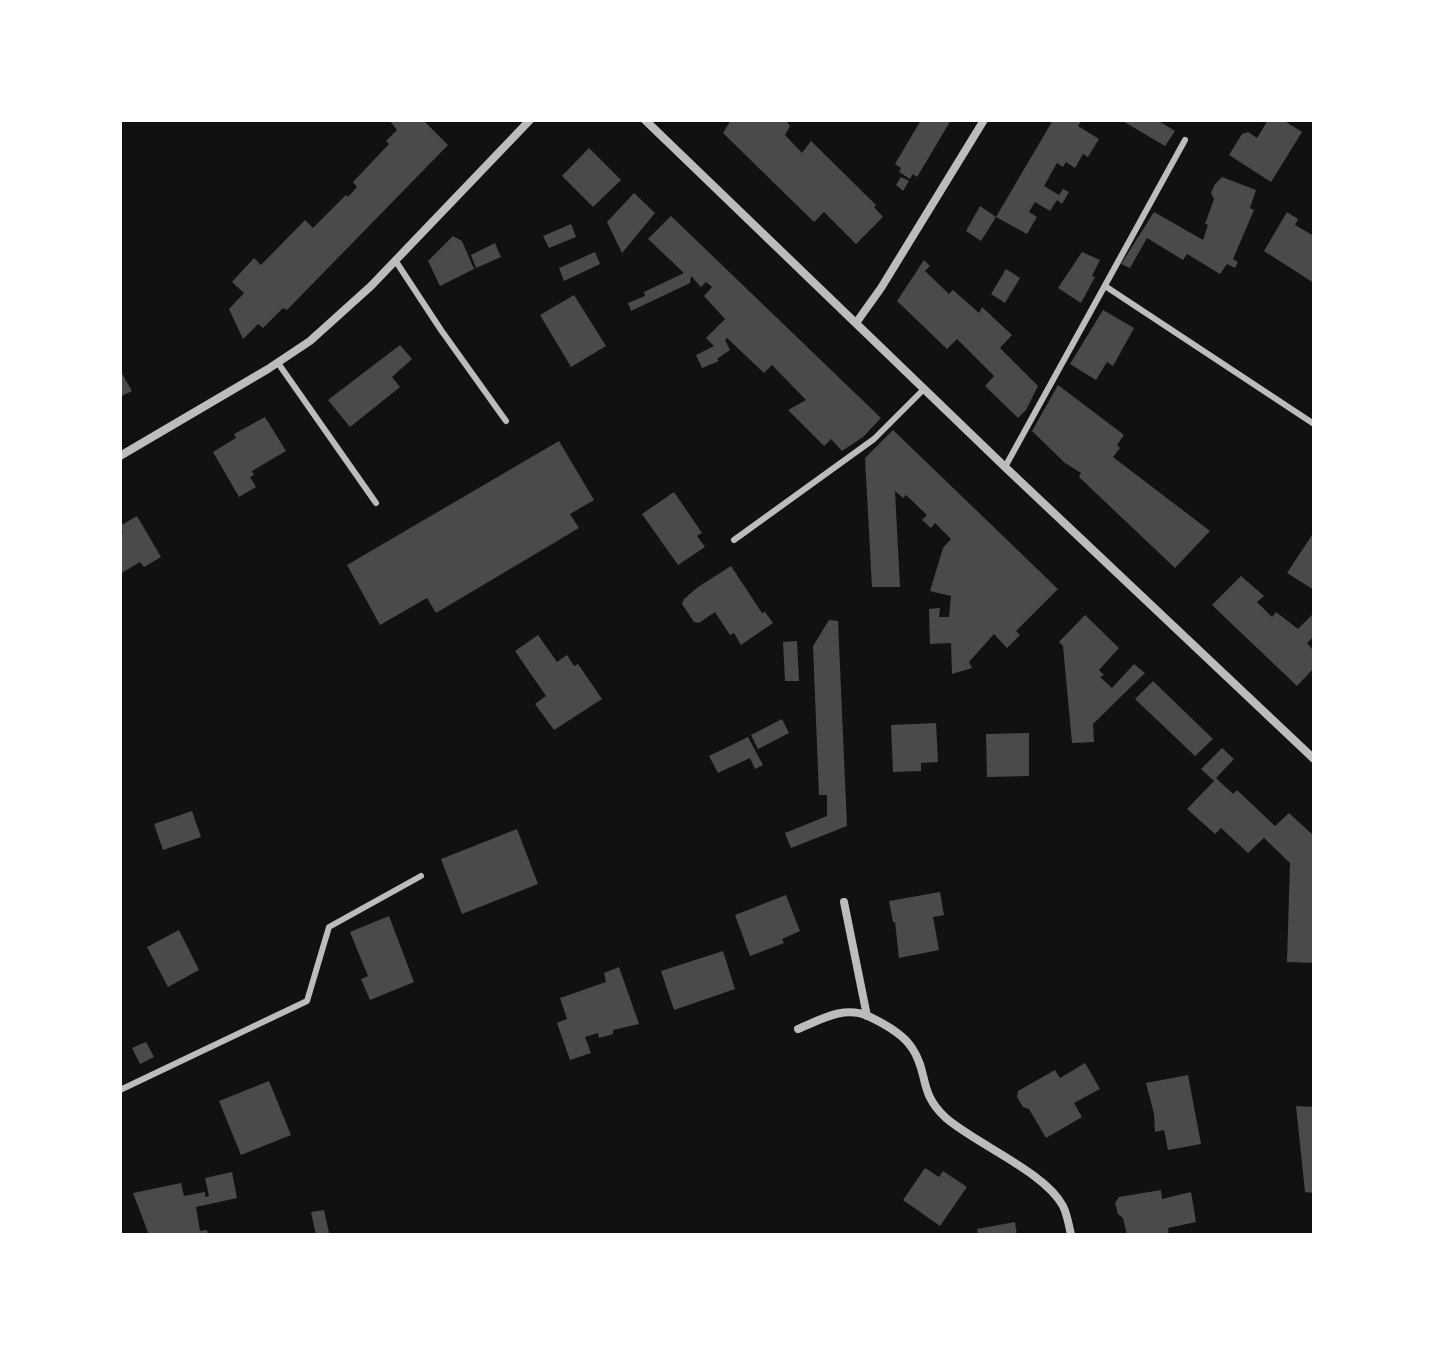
<!DOCTYPE html>
<html>
<head>
<meta charset="utf-8">
<style>
  body { margin:0 }
  #map { position:relative; width:1434px; height:1355px; overflow:hidden; background:#111; font-family:"DejaVu Sans",sans-serif }
  canvas { display:block }
  .frame { position:absolute; inset:0; border:122px solid #fff; pointer-events:none }
</style>
</head>
<body>
<div id="map">
<canvas width="1434" height="1355"></canvas>
<div class="frame"></div>
</div>
<script>
const ctx = document.querySelector('canvas').getContext('2d');
ctx.lineJoin = 'round';
function paint(path, color) {
  ctx.fillStyle = color;
  ctx.fill(path, 'evenodd');
}
function trace(path, color, width, dash) {
  ctx.strokeStyle = color;
  ctx.lineWidth = width;
  ctx.lineCap = dash ? 'butt' : 'round';
  ctx.setLineDash(dash || []);
  ctx.stroke(path);
}
paint(new Path2D(`
  M389 120H423L448 145 287 310 283 308 263 328 258 324 243 339 229 309 244 293 232 282 254 258 261 265 305 220 313 228 346 195 348 197 357 187 353 182 389 144 386 141 397 130Z
  M731 120H785L790 126 785 135 802 153 811 141 876 205 874 207 883 217 856 244 824 212 814 222 723 133Z
  M921 120H951L917 177 913 174 910 179 899 172 901 168 895 164Z
  M1053 120H1082L1078 126 1099 139 1088 157 1083 154 1075 168 1066 162 1063 167 1057 163 1044 186 1059 195 1063 189 1069 192 1062 204 1057 200 1050 211 1035 202 1029 212 1037 217 1027 234 996 217Z
  M1121 120H1157L1175 131 1165 146Z
  M1268 120H1283L1302 132 1271 182 1229 155 1242 134 1248 132 1257 138Z
  M589 148 621 180 593 207 562 176Z
  M901 177 909 181 903 191 896 185Z
  M1222 177 1256 190 1250 208 1254 210 1233 259 1238 262 1235 268 1227 264 1220 274 1187 254 1183 260 1147 238 1130 268 1121 264 1154 212 1203 240 1208 225 1205 224 1214 199 1211 193 1215 184Z
  M634 193 655 213 622 253 607 222Z
  M980 206 996 217 981 241 966 231Z
  M1287 212 1298 219 1295 225 1314 236V283L1264 251Z
  M671 216 881 418 863 437 842 451 831 439 824 446 788 410 806 400 772 365 764 373 727 338 725 340 730 350 717 359 719 361 702 368 696 355 714 346 706 338 725 319 704 296 712 287 706 282 701 287 691 276 690 283 631 311 628 303 645 296 644 292 684 273 648 239Z
  M571 224 576 237 549 248 543 236Z
  M453 236 462 241 474 269 440 286 428 261Z
  M495 243 501 257 476 268 471 255Z
  M595 252 600 264 564 281 559 268Z
  M1082 252 1100 260 1092 276 1095 277 1081 303 1058 288Z
  M924 260 930 266 925 271 949 294 953 290 979 313 982 307 1012 335 1000 348 1038 386 1026 410 1018 418 985 386 994 376 957 339 947 349 897 301Z
  M1006 269 1020 278 1005 303 991 294Z
  M574 295 606 346 571 367 540 315Z
  M1103 310 1134 328 1113 366 1107 362 1096 380 1070 364Z
  M400 345 412 359 392 377 400 387 350 427 328 400Z
  M120 370 132 391 120 397Z
  M1058 385 1124 435 1117 445 1120 448 1113 457 1210 531 1175 568 1079 477 1081 473 1065 463 1032 431Z
  M265 417 286 451 252 471 254 475 250 477 256 487 239 497 213 452 236 438 234 434Z
  M893 430 1058 589 1016 631 1020 635 1007 648 994 634 969 662 972 668 952 674 951 643 930 644 929 609 940 608 939 617H949L951 596 930 591 943 548 951 539 935 523 931 528 922 520 927 515 906 495 903 498 895 491 900 587H872L865 458Z
  M559 441 594 500 570 514 579 528 436 613 427 598 380 625 347 565Z
  M674 492 702 533 697 536 705 547 678 565 642 514Z
  M137 516 161 557 144 567 140 562 120 574V534L123 532 120 526Z
  M1314 532V590L1287 573Z
  M731 566 762 613 765 612 773 623 741 645 734 633 730 635 715 612 699 623 694 622 682 604 684 599 698 587Z
  M1241 576 1264 596 1257 602 1272 617 1276 612 1298 629 1314 613V636L1307 643 1314 651V668L1297 686 1212 605Z
  M1085 615 1119 648 1099 670 1104 675 1100 677 1112 688 1134 664 1145 673 1093 724 1094 742 1072 743 1063 646 1059 642Z
  M829 620 838 621 847 826 791 848 785 833 827 816V795H819L813 646Z
  M538 635 557 662 567 655 574 666 578 664 602 699 554 730 535 704 546 696 515 651Z
  M797 641 799 681H785L783 642Z
  M1153 681 1213 739 1195 756 1135 699Z
  M782 719 789 733 758 749 751 735Z
  M936 723 938 762 921 763V771L893 772 891 725Z
  M1029 733V776L987 777 986 734Z
  M748 737 763 765 755 769 750 758 718 773 709 756Z
  M1222 748 1234 759 1216 778 1233 794 1237 790 1275 826 1289 813 1314 836V963L1287 962 1290 863 1264 838 1248 853 1221 828 1215 834 1187 809 1214 781 1201 769Z
  M192 811 201 837 163 850 154 824Z
  M517 829 538 884 462 914 441 859Z
  M940 892 944 915 933 917 939 950 899 958 895 922H893L889 901Z
  M786 895 800 931 782 939 784 943 750 956 735 915Z
  M389 916 414 982 370 1000 361 979 368 976 350 932Z
  M179 930 199 970 168 987 147 947Z
  M723 951 735 989 674 1010 661 971Z
  M619 967 639 1024 613 1030V1034L599 1038 598 1033 585 1037 591 1053 570 1060 557 1023 567 1019 560 998 606 982 604 973Z
  M146 1042 154 1057 140 1064 132 1048Z
  M1085 1063 1100 1089 1074 1103 1082 1117 1046 1138 1029 1109 1023 1107 1017 1097 1018 1091 1055 1070 1060 1078Z
  M1188 1075 1201 1144 1168 1150 1164 1130 1155 1132 1154 1114 1146 1083Z
  M269 1081 291 1135 241 1155 219 1101Z
  M1296 1106 1314 1107V1193L1305 1192Z
  M925 1168 939 1177 943 1171 967 1187 940 1226 903 1200Z
  M232 1172 237 1198 196 1207 200 1231 207 1230 208 1235H149L133 1193 181 1183 184 1196 205 1192V1197L209 1196 205 1178Z
  M1161 1190 1162 1199 1191 1192 1196 1222 1168 1228 1169 1235H1127L1123 1218 1118 1214 1115 1203 1119 1197Z
  M324 1210 329 1233 316 1235 311 1212Z
  M1015 1222 1017 1235H978L977 1229Z`), '#4a4a4a');
trace(new Path2D(`
  M395 260 441 330 506 421
  M1105 286 1314 424
  M278 363 376 503
  M1005 467 1185 140
  M734 540 874 439 924 389
  M120 1090 307 1001 329 927 421 876`), '#bcbcbc', 6);
trace(new Path2D(`
  M645 120 1005 467 1314 759
  M856 323 881 288 984 120
  M120 456 268 369 310 341 371 286 530 120
  M844 902 867 1016
  M798 1029C820 1020 844 1005 868 1016 883 1023 903 1034 912 1048 929 1073 918 1093 946 1118 976 1144 1045 1172 1063 1206 1067 1214 1069 1225 1071 1235`), '#bcbcbc', 8);
</script>
</body>
</html>
